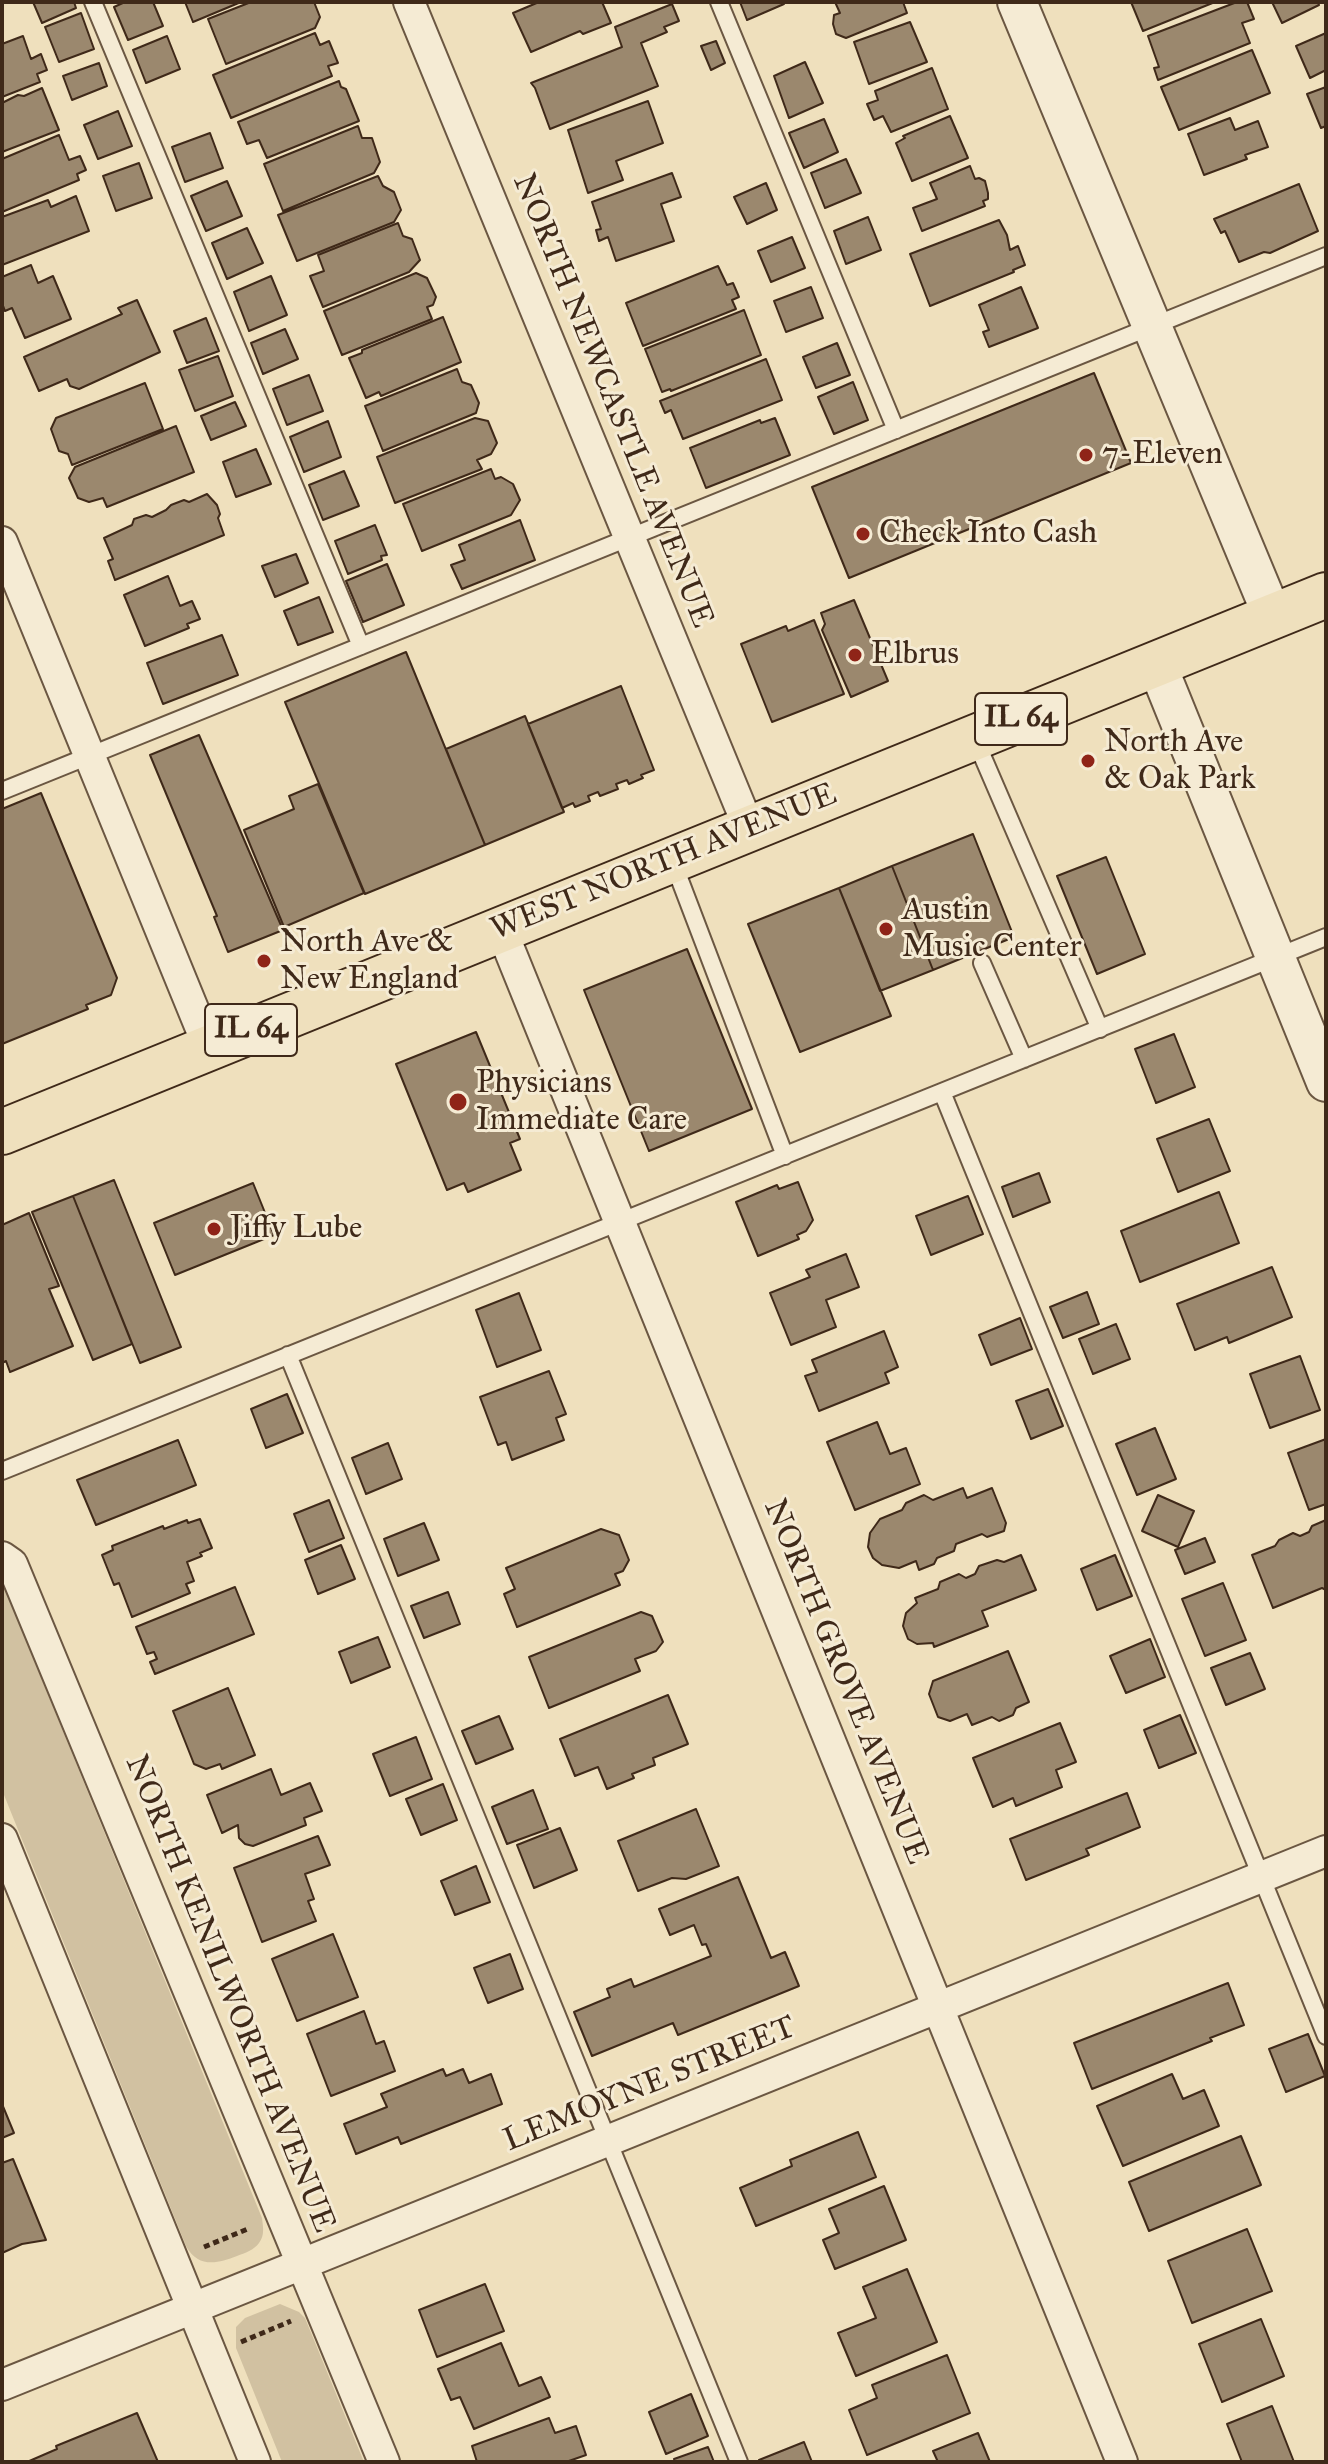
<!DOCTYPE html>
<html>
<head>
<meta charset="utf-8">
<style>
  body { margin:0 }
  #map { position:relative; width:1328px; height:2464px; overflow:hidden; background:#efe0bd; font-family:"IM FELL Great Primer",serif }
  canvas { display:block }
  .frame { position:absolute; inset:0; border:4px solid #3f2919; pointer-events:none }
</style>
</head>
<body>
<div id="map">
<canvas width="1328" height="2464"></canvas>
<div class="frame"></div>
</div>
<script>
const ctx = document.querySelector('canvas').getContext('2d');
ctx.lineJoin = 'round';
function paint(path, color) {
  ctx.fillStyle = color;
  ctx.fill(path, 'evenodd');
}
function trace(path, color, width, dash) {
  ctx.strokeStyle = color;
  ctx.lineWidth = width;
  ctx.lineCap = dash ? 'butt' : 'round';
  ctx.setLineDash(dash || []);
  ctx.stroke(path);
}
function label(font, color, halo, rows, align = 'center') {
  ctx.font = font + ' "IM FELL Great Primer",serif';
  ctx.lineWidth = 6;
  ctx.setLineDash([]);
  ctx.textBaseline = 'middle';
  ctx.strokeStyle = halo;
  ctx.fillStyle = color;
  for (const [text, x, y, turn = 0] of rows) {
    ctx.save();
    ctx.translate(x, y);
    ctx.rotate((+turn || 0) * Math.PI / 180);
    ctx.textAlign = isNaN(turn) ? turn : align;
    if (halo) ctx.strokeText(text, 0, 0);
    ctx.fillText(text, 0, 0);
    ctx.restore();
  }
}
paint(new Path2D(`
  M2 1582 262 2218C263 2227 265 2235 259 2243 254 2250 245 2253 237 2256 217 2264 198 2268 186 2246L2 1790Z
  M280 2304 299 2312 305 2318 364 2462H282L236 2348V2327L245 2318Z`), '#d1c1a1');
const building = new Path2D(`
  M33 2H74L76 8 42 23Z
  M125 2H153L163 26 128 40 114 7Z
  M185 2H241L193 22Z
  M251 2H314L320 17 315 28 226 64 208 19Z
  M539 2H602L611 23 583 34 580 31 531 52 513 13Z
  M740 2H783L784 4 747 20Z
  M835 2H903L907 13 846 38 836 34 833 24 834 15 840 13Z
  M1131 2H1215L1143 31Z
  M1237 2H1247L1254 19 1242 23 1250 43 1158 80 1154 68 1159 67 1148 36Z
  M1272 2H1318L1319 5 1282 23Z
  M672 4 679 21 664 27 667 32 641 43 658 86 550 129 535 88 531 83 622 47 615 27Z
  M81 13 94 49 59 62 45 27Z
  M910 22 927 62 869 84 854 42Z
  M315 33 320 45 329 41 338 63 328 66 332 76 231 118 213 75Z
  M1326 33V70L1310 78 1296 46Z
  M23 36 31 59 41 54 47 70 37 74 40 82 2 97V44Z
  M167 36 180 69 146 83 133 50Z
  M716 41 725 63 711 70 701 46Z
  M1252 50 1270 93 1179 130 1161 87Z
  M805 62 823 103 789 118 774 76Z
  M99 63 107 86 72 100 63 76Z
  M932 68 948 109 891 132 883 116 874 120 867 104 878 100 875 91Z
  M339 81 341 87 346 89 359 121 267 158 259 140 247 144 238 122Z
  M1326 87V126L1321 128 1307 94Z
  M42 88 59 130 2 152V103L18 95 24 96Z
  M648 101 663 143 616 161 623 180 588 193 568 130Z
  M118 111 132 146 98 159 84 125Z
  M950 116 968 158 912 181 896 143 905 138 903 136Z
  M1230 118 1235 130 1258 121 1268 147 1245 155 1247 159 1204 175 1188 134Z
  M824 119 838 152 804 168 789 133Z
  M358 126 362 138H372L380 162 374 173 283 211 264 164Z
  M210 133 223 168 185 182 172 147Z
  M59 135 69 160 80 156 86 170 77 174 79 180 2 212V159Z
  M846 159 861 193 825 208 811 173Z
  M139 163 152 198 116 211 103 176Z
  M970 166 975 179 979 178 985 181 988 193V199L983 201 985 206 922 231 913 208 937 199 930 183Z
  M672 173 681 197 661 204 674 241 616 261 608 237 599 241 596 230 601 229 592 202Z
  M378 176 383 186 394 192 401 210 394 222 297 261 278 215Z
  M227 181 242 216 206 231 191 196Z
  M766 183 777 210 747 224 734 197Z
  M1299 184 1318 231 1270 253 1264 252 1239 262 1225 231 1221 233 1214 219Z
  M76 196 89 231 2 265V217L48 200 51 207Z
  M868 217 881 250 846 264 834 231Z
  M999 220 1007 235 1010 250 1018 246 1025 265 1013 270 1014 272 930 306 910 254Z
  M398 223 403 236 412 239 420 260 409 272 323 307 310 276 324 271 318 255Z
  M247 228 263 263 227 279 212 243Z
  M792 237 805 268 771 282 758 251Z
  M31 265 38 283 53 276 71 319 25 338 12 308 5 311 2 303V277Z
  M718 266 727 285 733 283 739 297 732 300 736 309 643 346 626 303Z
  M416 273 427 278 436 297 433 305 427 307 432 319 342 355 324 311Z
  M271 276 287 315 249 331 234 292Z
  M811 287 823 318 786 332 774 301Z
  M1021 287 1038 328 989 347 983 332 989 330 979 305Z
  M137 300 160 352 79 389 70 386 67 379 39 391 24 357 122 314 118 308Z
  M744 310 761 355 671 391 670 389 662 392 645 349Z
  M443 317 461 362 381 396 379 392 366 398 349 358 362 353V350Z
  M206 318 219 351 187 363 174 331Z
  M285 329 298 359 263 374 251 343Z
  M837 343 850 375 816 388 803 357Z
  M218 356 233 396 195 411 179 370Z
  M766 359 782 400 683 439 671 410 665 413 660 401Z
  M457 369 462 382 471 385 479 403 476 413 383 451 365 406Z
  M1094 373 1131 463 849 578 812 487Z
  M309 375 323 411 287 425 273 389Z
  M853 382 868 420 834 434 818 397Z
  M145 383 163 429 72 465 68 454 59 451 51 429 56 418Z
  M235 402 246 426 211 440 201 416Z
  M475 418 488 421 497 443 491 454 477 460 482 469 395 503 377 457Z
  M775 418 790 455 706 488 690 448 760 420 761 423Z
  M328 421 341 457 304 472 290 437Z
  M176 426 194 472 107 507 103 498 89 502 78 498 69 478 75 467Z
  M256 449 271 484 236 497 223 462Z
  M491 469 495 479 501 477 513 484 520 500 511 515 422 551 403 504Z
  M344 471 359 506 323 520 309 485Z
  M207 494 217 505 220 514 218 518 224 535 115 580 108 561 113 559 104 538 132 525 134 519 146 515 152 517 166 510 171 505 184 500 189 502Z
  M520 520 535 560 462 589 451 565 465 560 459 545Z
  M375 525 387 555 381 556 382 560 348 574 335 541Z
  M296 554 308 583 275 597 262 566Z
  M387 564 404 605 363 622 346 581Z
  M168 576 180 606 192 601 200 619 187 624 189 628 145 646 124 595Z
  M319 597 333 632 298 645 284 611Z
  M854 600 888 681 851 697 822 630 825 624 821 613Z
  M814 620 844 694 772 722 741 644 786 626 788 631Z
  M222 635 238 675 163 704 147 663Z
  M406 652 485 845 365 894 285 702Z
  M621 686 654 770 641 775 643 778 629 784 627 780 616 784 618 789 600 796 598 792 588 796 590 801 575 807 573 803 562 808 528 724Z
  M525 716 564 812 485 845 446 749Z
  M199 735 283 930 228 952 214 917 217 916 150 755Z
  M318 784 364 893 284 927 244 830 294 809 289 796Z
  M41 793 117 978 111 995 86 1005 88 1009 2 1044V809Z
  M973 834 1014 937 933 970 892 866Z
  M1106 857 1145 954 1097 974 1057 876Z
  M892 866 933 970 880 991 839 888Z
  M839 888 891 1016 800 1052 748 924Z
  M687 949 752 1109 649 1151 584 990Z
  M476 1032 520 1139 510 1143 521 1170 468 1192 464 1183 447 1190 396 1064Z
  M1174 1034 1195 1087 1156 1103 1135 1049Z
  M1209 1119 1230 1171 1178 1192 1157 1139Z
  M1039 1173 1050 1202 1013 1217 1002 1187Z
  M114 1180 181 1347 140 1363 73 1196Z
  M798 1182 813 1220 806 1231 797 1235 799 1239 758 1256 736 1202 777 1185 779 1189Z
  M253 1183 274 1235 175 1275 154 1223Z
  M1219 1192 1239 1243 1140 1282 1121 1231Z
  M73 1196 132 1344 93 1360 32 1212Z
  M968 1196 983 1234 931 1255 916 1216Z
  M29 1213 59 1286 49 1289 73 1346 10 1372 6 1361 2 1363V1225Z
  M846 1254 859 1287 826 1300 836 1327 791 1345 770 1293 810 1277 806 1270Z
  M1272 1267 1292 1317 1229 1343 1227 1337 1195 1350 1177 1304Z
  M1087 1292 1099 1324 1063 1338 1050 1307Z
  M519 1293 541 1350 497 1367 476 1310Z
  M1020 1318 1032 1349 991 1365 979 1335Z
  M1116 1324 1130 1359 1093 1374 1079 1339Z
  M884 1331 898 1367 885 1373 889 1383 819 1411 805 1376 817 1372 812 1360Z
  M1300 1356 1320 1410 1270 1428 1250 1374Z
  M549 1371 566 1414 556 1418 564 1440 512 1460 506 1442 498 1445 480 1397Z
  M1048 1389 1063 1426 1031 1439 1016 1401Z
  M287 1394 303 1433 266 1448 251 1409Z
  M877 1422 890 1454 906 1448 920 1484 855 1510 827 1442Z
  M1155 1428 1176 1479 1137 1495 1116 1444Z
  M1326 1439V1504L1309 1510 1288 1453Z
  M178 1440 196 1485 96 1525 77 1480Z
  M388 1443 402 1479 366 1494 352 1458Z
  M963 1488 967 1498 992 1488 1006 1523 1004 1531 987 1537 982 1534 956 1544 954 1551 937 1558 934 1564 919 1570 916 1561 899 1568 882 1565 873 1558 868 1547 870 1533 880 1519 902 1510 906 1503 924 1495 933 1500Z
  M1158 1495 1194 1511 1178 1547 1142 1531Z
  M329 1500 344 1538 309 1552 294 1514Z
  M200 1519 212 1548 200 1553 202 1556 187 1562 194 1581 186 1584 190 1593 132 1617 119 1583 114 1585 102 1555 113 1550 112 1546 163 1526 164 1529 187 1520 188 1523Z
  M1326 1520V1590L1322 1588 1273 1608 1252 1555 1275 1546 1279 1540 1293 1533 1300 1536 1309 1532 1312 1526Z
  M424 1523 439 1560 398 1576 384 1539Z
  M601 1529 619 1535 629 1560 623 1571 615 1574 620 1585 517 1627 504 1594 515 1589 506 1568Z
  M1205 1538 1215 1562 1185 1574 1175 1550Z
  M341 1545 355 1579 318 1594 305 1560Z
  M1021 1555 1036 1590 982 1611 988 1626 934 1647 933 1643 917 1644 908 1639 903 1626 906 1613 917 1603 915 1598 938 1589 940 1582 959 1574 966 1578 975 1574 979 1566 997 1560 1004 1562Z
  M1115 1555 1132 1596 1097 1610 1081 1569Z
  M1223 1583 1246 1640 1205 1656 1182 1599Z
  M235 1587 254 1634 155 1674 150 1662 157 1659 154 1652 147 1654 136 1627Z
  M448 1592 460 1624 424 1638 411 1606Z
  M641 1612 652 1616 663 1642 656 1651 635 1659 640 1671 549 1708 529 1657Z
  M378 1637 390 1667 351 1683 339 1652Z
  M1150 1639 1165 1677 1126 1693 1110 1656Z
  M1008 1651 1029 1702 1016 1708 1013 1715 999 1721 992 1717 972 1725 967 1714 950 1721 938 1717 929 1694 933 1681Z
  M1250 1653 1265 1689 1226 1705 1211 1668Z
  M228 1688 255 1755 222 1769 220 1764 206 1769 194 1764 173 1711Z
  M668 1695 688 1744 653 1758 655 1765 632 1774 634 1778 607 1789 598 1767 575 1776 560 1739Z
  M1180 1715 1196 1753 1159 1768 1144 1730Z
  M499 1716 513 1749 476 1764 462 1731Z
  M1060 1723 1076 1762 1056 1770 1062 1787 1016 1806 1013 1798 993 1807 973 1758Z
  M416 1737 432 1779 390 1796 373 1754Z
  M271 1769 281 1795 310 1783 322 1811 304 1818 306 1825 253 1846 245 1844 239 1838 238 1825 222 1833 207 1795Z
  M443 1784 457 1820 421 1835 406 1799Z
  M533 1790 548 1829 507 1844 492 1807Z
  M1127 1793 1140 1827 1086 1849 1089 1855 1026 1880 1010 1839Z
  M696 1809 719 1866 686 1879 672 1878 638 1891 618 1841Z
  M560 1828 577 1870 534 1888 517 1845Z
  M318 1836 330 1865 305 1874 314 1899 308 1901 316 1921 262 1942 234 1868Z
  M476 1866 490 1902 455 1915 441 1881Z
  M738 1877 771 1958 785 1952 799 1986 678 2035 673 2023 592 2056 574 2012 610 1997 607 1989 631 1979 634 1987 711 1956 706 1944 702 1945 694 1925 670 1935 659 1909Z
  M333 1934 358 1997 297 2021 272 1959Z
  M510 1954 523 1989 488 2003 474 1968Z
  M1228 1983 1244 2025 1210 2038 1212 2041 1092 2089 1074 2043Z
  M364 2011 376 2044 384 2041 395 2071 331 2096 307 2034Z
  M1308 2034 1325 2076 1286 2092 1269 2049Z
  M443 2069 446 2076 463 2069 469 2083 491 2074 502 2104 401 2144 398 2137 356 2154 344 2124 387 2107 381 2094Z
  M1172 2074 1183 2099 1204 2090 1219 2126 1123 2166 1097 2106Z
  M2 2104 14 2133 2 2138Z
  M858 2132 876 2177 756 2226 740 2188 792 2166 790 2160Z
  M1241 2136 1261 2185 1149 2231 1129 2182Z
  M13 2159 46 2240 22 2244 2 2253V2163Z
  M884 2186 906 2240 835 2269 823 2240 839 2233 829 2209Z
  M1247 2229 1272 2291 1192 2323 1168 2261Z
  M907 2269 937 2342 856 2376 838 2333 876 2318 863 2287Z
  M485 2284 504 2331 437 2357 419 2310Z
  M1261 2319 1284 2376 1222 2402 1199 2344Z
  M501 2343 519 2386 541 2377 550 2397 474 2429 460 2397 451 2400 438 2369Z
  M947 2355 970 2413 867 2455 849 2410 877 2398 872 2385Z
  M691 2394 708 2436 666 2454 649 2412Z
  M1272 2406 1294 2462H1242L1227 2424Z
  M137 2413 158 2462H27L57 2449 56 2446Z
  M549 2418 555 2433 576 2426 586 2455 566 2462H477L472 2446Z
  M978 2433 990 2462H938L933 2451Z
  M804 2442 812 2462H760L759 2460Z
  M708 2447 714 2462H675L674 2459Z`);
paint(building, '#9b886e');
trace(building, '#3f2919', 2);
const service = new Path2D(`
  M93 2 361 646
  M719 2 896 430
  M975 739 1100 1029
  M2 791 1326 256
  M673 862 785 1156
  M982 963 1024 1059
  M942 1092 1326 2036
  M288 1355 739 2462
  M2 1471 1326 937`);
const minor = new Path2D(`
  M409 2 749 828
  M2 542 209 1048
  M501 929 1122 2462
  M2 1557 12 1564 384 2462
  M2 1839 255 2462
  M2 2385 1326 1851`);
const tertiary = new Path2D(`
  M1017 2 1273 617
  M1157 665 1326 1082`);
const primary = new Path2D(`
  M2 1132 1326 595`);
trace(service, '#6b5742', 20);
trace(minor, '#6b5742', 34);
trace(tertiary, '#6b5742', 42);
trace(primary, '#3f2919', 48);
trace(new Path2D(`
  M204 2247 250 2228
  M241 2342 291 2321`), '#3f2919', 5, [6, 4]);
trace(service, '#f5ebd4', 16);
trace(minor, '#f5ebd4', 30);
trace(tertiary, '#f5ebd4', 38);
trace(primary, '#efe0bd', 44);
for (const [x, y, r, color] of [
  [1086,455,8,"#8f2418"],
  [863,534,8,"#8f2418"],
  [855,655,8,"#8f2418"],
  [1088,761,8,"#8f2418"],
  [886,929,8,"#8f2418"],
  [264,961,8,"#8f2418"],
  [458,1102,10,"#8f2418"],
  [214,1229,8,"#8f2418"]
]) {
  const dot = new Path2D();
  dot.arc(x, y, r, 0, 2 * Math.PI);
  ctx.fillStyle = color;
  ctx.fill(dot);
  trace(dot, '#f5ebd4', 3);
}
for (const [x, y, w] of [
  [1021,719,92],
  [251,1030,92]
]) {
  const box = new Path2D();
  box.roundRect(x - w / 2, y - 26, w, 52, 6);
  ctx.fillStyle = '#f5ebd4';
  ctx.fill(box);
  trace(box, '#3f2919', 2);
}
label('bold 30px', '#3f2919', null, [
  ["IL 64",1021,719],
  ["IL 64",251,1030]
]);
label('32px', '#3f2919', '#f5ebd4', [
  ["NORTH NEWCASTLE AVENUE",612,401,68],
  ["WEST NORTH AVENUE",664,863,-22],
  ["NORTH GROVE AVENUE",845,1682,68],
  ["NORTH KENILWORTH AVENUE",229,1994,68],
  ["LEMOYNE STREET",650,2085,-22]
]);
label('32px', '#3f2919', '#f5ebd4', [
  ["7-Eleven",1102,455],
  ["Check Into Cash",879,534],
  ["Elbrus",871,655],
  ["North Ave",1104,743],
  ["& Oak Park",1104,780],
  ["Austin",902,911],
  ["Music Center",902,948],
  ["North Ave &",280,943],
  ["New England",280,980],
  ["Physicians",476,1084],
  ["Immediate Care",476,1121],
  ["Jiffy Lube",230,1229]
], 'left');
</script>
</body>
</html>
